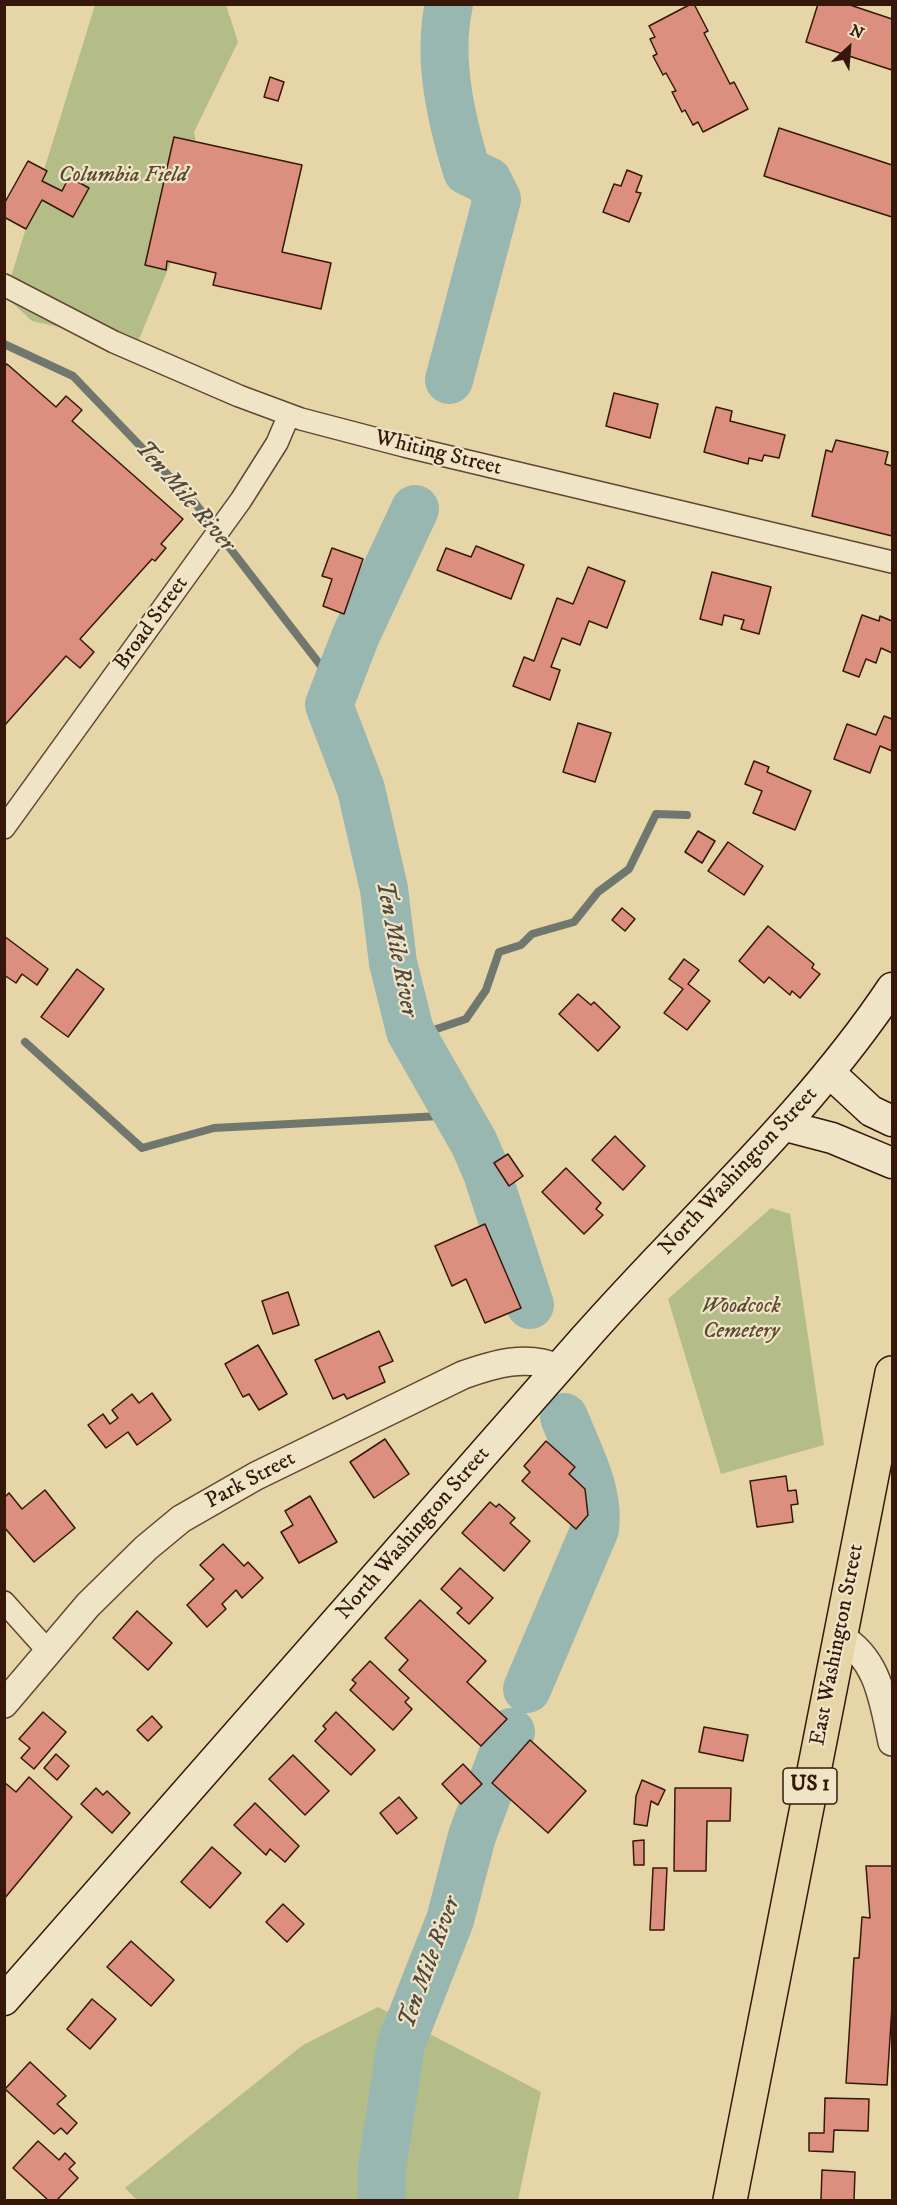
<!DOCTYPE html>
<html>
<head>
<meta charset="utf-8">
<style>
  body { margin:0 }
  #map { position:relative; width:897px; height:2205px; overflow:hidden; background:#e6d5a7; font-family:"IM FELL DW Pica",serif }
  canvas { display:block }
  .frame { position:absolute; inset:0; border:6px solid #35180a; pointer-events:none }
  .north { position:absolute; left:819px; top:18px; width:60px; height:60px; -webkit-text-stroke:4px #efe4c6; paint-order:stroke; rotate:26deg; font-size:16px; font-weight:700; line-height:24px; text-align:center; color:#35180a }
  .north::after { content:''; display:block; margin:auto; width:21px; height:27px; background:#35180a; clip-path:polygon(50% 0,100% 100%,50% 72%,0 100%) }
</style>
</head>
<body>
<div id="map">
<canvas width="897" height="2205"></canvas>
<div class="frame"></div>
<div class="north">N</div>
</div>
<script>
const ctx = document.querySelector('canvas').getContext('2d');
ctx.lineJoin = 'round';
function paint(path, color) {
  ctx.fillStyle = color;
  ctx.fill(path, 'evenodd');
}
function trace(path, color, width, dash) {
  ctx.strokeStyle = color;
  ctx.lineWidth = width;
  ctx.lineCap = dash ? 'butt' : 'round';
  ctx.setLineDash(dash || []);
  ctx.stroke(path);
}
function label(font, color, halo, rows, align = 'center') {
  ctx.font = font + ' "IM FELL DW Pica",serif';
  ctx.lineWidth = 4.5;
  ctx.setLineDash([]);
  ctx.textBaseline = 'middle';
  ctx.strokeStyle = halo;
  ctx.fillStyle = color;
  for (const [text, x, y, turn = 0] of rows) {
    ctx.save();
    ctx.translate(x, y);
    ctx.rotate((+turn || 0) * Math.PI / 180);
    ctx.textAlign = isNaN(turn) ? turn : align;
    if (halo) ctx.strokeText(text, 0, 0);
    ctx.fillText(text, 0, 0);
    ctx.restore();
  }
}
paint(new Path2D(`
  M95 5H226L238 42 194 132 203 185 137 344 32 321 5 296Z
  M771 1208 790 1214 824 1445 721 1474 668 1299Z
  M378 2007 541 2092 518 2200H137L125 2188 303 2045Z`), '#b4bd88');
trace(new Path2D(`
  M4 344 73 376 195 503 335 684
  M413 1037 466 1019 486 990 499 952 521 945 532 934 574 922 598 892 629 869 656 814 687 815
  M25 1042 142 1148 214 1128 459 1115`), '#70776e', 8);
trace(new Path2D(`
  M449 4C437 59 451 119 467 171L488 181 497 199 449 380
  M415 509 356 635 329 705 361 789 384 889 393 963 410 1031 474 1143 487 1173 530 1305
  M527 1689 595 1529C600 1490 578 1453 564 1417
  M382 2200V2168L401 2044 450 1920 472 1836 511 1732`), '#98b7b0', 48);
const building = new Path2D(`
  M691 4H694L708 31 704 33 730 84 734 82 748 109 703 132 698 122 693 125 685 110 682 112 672 92 676 91 666 73 663 75 653 56 657 54 650 39 655 37 649 26Z
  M818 4H847L892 19V70L806 42Z
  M270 77 284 82 278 101 264 97Z
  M779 128 892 165V217L764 176Z
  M174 137 302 165 282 252 331 263 321 309 213 285 216 273 167 261 166 270 145 265Z
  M28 161 47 171 42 181 62 191 69 177 89 188 73 217 42 200 26 229 4 217V204Z
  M627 170 642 176 636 192 641 193 629 222 603 212 614 184 621 186Z
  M7 364 56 407 66 396 82 410 72 421 183 519 161 544 166 548 155 561 152 559 80 639 94 652 80 668 66 656 4 726V367Z
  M614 393 658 404 650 438 606 426Z
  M716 407 732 411 730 421 785 435 779 458 764 455 762 461 749 458 748 464 704 452Z
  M836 440 888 452 885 464 892 466V536L812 516 826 450 832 452Z
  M476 546 524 565 511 599 437 570 446 548 471 557Z
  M332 548 363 559 344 614 323 606 332 579 322 576Z
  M588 567 625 581 607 628 589 621 580 645 562 638 551 667 560 670 550 700 513 686 524 657 534 661 557 598 573 604Z
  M712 572 771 587 759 634 741 629 744 620 724 615 722 625 700 619Z
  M862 615 879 621 880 616 892 621V653L881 648 876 663 866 659 859 677 843 671Z
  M884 716 892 719V751L880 746 870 773 834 759 847 724 876 735Z
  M578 723 611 733 595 782 563 772Z
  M754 761 769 767 767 772 811 791 795 830 753 813 762 791 745 784Z
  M698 831 715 841 702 863 685 852Z
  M728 842 763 866 744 895 708 871Z
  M622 908 635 919 625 931 612 920Z
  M768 926 814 964 812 968 820 974 800 998 792 991 790 995 769 977 764 983 739 961Z
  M4 936 48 969 37 985 22 974 16 983 4 975Z
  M684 959 699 970 688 984 710 1001 687 1030 664 1013 683 989 669 979Z
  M77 969 104 989 68 1037 41 1017Z
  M578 994 591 1005 594 1002 620 1027 598 1051 559 1014Z
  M615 1136 645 1166 623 1190 592 1160Z
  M508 1154 523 1176 509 1186 494 1163Z
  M566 1168 601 1203 596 1209 603 1215 584 1234 542 1192Z
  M485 1224 521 1308 485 1323 466 1279 452 1286 435 1246Z
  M288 1292 299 1325 273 1334 262 1301Z
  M379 1331 393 1361 379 1367 385 1382 347 1399 344 1394 333 1399 315 1360Z
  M258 1345 287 1394 259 1410 249 1394 243 1397 225 1364Z
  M152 1393 171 1420 137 1445 128 1432 106 1448 88 1425 103 1414 110 1424 118 1418 112 1410 132 1394 139 1403Z
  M385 1439 409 1474 374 1498 350 1462Z
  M546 1441 575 1467 569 1474 585 1489 588 1515 576 1529 522 1481 530 1472 524 1466Z
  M786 1476 788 1491 796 1490 798 1504 791 1505 793 1522 757 1527 750 1481Z
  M45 1490 75 1528 34 1562 4 1527V1498L9 1493 22 1509Z
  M310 1496 337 1542 299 1563 281 1532 293 1525 285 1511Z
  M490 1502 496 1507 499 1504 515 1518 510 1523 530 1541 504 1571 462 1533Z
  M223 1544 244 1566 248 1562 263 1578 242 1598 236 1590 222 1604 226 1609 207 1627 187 1605 214 1579 200 1565Z
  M460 1568 493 1598 469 1624 457 1613 462 1608 441 1589Z
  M420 1600 486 1661 467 1682 507 1719 481 1746 399 1670 408 1660 385 1638Z
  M137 1611 172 1643 148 1670 113 1638Z
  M370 1661 409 1698 405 1702 412 1709 393 1730 350 1690 356 1683 352 1680Z
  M43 1712 66 1732 34 1769 21 1758 30 1748 19 1739Z
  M336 1712 375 1750 351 1775 315 1741 326 1729 323 1726Z
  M152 1716 162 1727 148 1741 137 1730Z
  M704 1727 748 1735 743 1761 699 1752Z
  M530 1740 586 1791 548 1833 492 1783Z
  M56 1754 69 1766 57 1780 44 1768Z
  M293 1755 329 1791 305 1815 269 1779Z
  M463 1764 482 1784 461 1804 442 1784Z
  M29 1777 72 1817 4 1899V1782L16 1792Z
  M642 1780 665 1790 658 1805 651 1801 647 1826 634 1824 636 1796Z
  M96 1788 103 1795 107 1791 130 1813 112 1833 81 1804Z
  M675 1788H731L730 1821H707L706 1871H674Z
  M399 1797 417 1818 397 1834 380 1813Z
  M255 1803 299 1846 285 1862 270 1849 266 1855 234 1825Z
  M644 1840V1865H634L633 1841Z
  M212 1847 241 1873 210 1908 181 1882Z
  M866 1866H892V2007L887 2085 846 2083 854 1958H859L862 1917 870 1918Z
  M653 1868H667L664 1930H650Z
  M283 1904 304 1924 287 1942 266 1922Z
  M131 1941 174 1980 151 2006 107 1967Z
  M92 1999 116 2019 90 2049 67 2029Z
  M30 2062 66 2096 57 2104 77 2123 67 2134 61 2128 54 2134 5 2089Z
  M825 2098 869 2099 868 2131 834 2130 833 2152 809 2151V2133H824Z
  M38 2141 59 2160 65 2153 75 2163 69 2169 78 2178 57 2200H48L13 2168Z
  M822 2170 855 2172 854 2200H821Z`);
paint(building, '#dc8f7f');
trace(building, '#35180a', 1.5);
const minor = new Path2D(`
  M4 285 114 342 239 396 301 419 404 446 892 562
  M4 828 241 500 277 443 289 415
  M4 1602 48 1651`);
const tertiary = new Path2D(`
  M839 1636C879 1659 883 1701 892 1742
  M4 1704 88 1605 146 1548 181 1519 256 1476 463 1375C494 1364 527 1354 558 1368`);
const secondary = new Path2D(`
  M830 1073 871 1111 892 1121
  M786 1126 832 1138 892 1163
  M4 2000C198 1780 390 1558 585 1338 688 1221 805 1118 892 988`);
const primary = new Path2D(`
  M730 2200 892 1373`);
trace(minor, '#614731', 24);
trace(tertiary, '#614731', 30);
trace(secondary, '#35180a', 33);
trace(primary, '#35180a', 36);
trace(minor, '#efe4c6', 21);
trace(tertiary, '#efe4c6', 27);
trace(secondary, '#efe4c6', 30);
trace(primary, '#e6d5a7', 33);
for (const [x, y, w] of [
  [810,1786,54]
]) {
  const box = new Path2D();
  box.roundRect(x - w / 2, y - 18, w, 36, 4.5);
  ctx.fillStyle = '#efe4c6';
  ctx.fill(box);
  trace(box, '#35180a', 1.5);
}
label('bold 21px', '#35180a', null, [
  ["US 1",810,1786]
]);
label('italic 22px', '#5b4a30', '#efe4c6', [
  ["Columbia Field",123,176],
  ["Woodcock",741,1307],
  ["Cemetery",741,1332]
]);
label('22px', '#35180a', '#efe4c6', [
  ["Whiting Street",438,454,14],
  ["Broad Street",152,624,-54],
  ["North Washington Street",739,1172,-47],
  ["Park Street",251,1481,-28],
  ["North Washington Street",414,1534,-49],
  ["East Washington Street",838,1645,-79]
]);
label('italic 24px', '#53483c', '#efe4c6', [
  ["Ten Mile River",184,497,49],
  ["Ten Mile River",395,949,79],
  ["Ten Mile River",431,1963,-70]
]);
</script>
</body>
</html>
